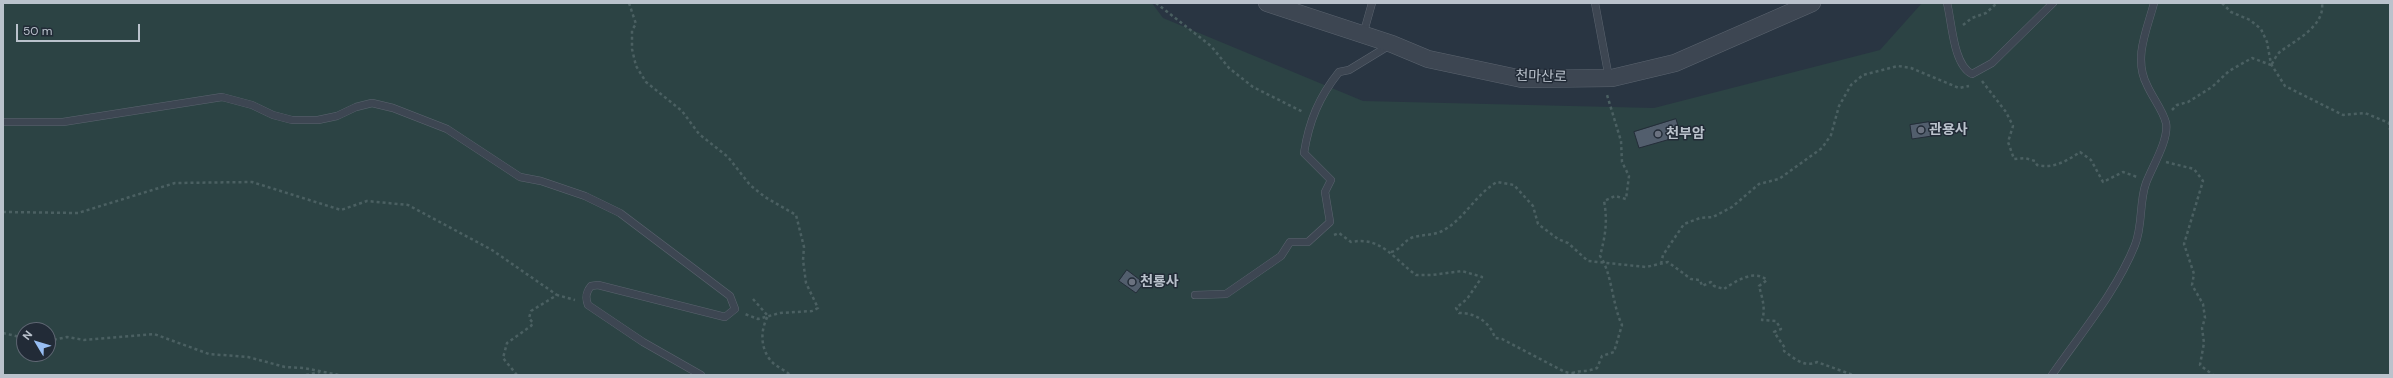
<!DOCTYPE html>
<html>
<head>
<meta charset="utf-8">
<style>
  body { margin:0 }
  #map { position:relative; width:2393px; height:378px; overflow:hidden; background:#293542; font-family:"DM Sans",sans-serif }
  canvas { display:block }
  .frame { position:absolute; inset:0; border:4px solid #bac2cc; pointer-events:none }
  .north { position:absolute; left:16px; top:322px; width:40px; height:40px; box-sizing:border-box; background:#222b37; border:1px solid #5f6773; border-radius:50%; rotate:308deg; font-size:11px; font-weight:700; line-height:16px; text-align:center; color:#bac2cc }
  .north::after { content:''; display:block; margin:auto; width:14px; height:18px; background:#98bef3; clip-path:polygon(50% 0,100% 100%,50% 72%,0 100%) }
  .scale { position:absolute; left:16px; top:24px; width:124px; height:18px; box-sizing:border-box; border:2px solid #bac2cc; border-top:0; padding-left:5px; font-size:12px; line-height:14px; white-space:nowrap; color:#bac2cc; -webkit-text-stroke:3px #222b37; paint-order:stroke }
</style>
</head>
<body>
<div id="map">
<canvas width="2393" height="378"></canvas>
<div class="frame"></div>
<div class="north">N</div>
<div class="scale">50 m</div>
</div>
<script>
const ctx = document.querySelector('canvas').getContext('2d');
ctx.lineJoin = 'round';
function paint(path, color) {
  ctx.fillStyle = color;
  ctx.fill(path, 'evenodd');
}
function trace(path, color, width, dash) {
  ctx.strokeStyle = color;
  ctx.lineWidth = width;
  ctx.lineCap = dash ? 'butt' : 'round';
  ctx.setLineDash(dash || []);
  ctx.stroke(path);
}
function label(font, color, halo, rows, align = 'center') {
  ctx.font = font + ' "DM Sans","Noto Sans KR",sans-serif';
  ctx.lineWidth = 3;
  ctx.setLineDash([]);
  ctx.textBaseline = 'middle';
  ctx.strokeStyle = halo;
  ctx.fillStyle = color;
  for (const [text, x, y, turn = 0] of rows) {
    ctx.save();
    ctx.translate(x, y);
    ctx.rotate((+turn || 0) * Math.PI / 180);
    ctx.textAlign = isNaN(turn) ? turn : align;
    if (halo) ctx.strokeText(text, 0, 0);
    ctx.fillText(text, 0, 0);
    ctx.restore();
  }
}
paint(new Path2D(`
  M3 3H1152L1163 18 1363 101 1654 108 1880 50 1922 3H2390V375H3ZM24 330H48V354H24Z`), '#2c4344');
const building = new Path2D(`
  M1676 119 1681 136 1639 148 1634 132Z
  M1929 122 1932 136 1912 139 1910 125Z
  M1127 270 1144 283 1136 293 1119 281Z`);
paint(building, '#525e6d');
trace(building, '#242d39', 1);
const service = new Path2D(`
  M1595 3 1609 78
  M1947 3C1952 22 1953 65 1972 74L1992 63 2053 3
  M1363 35 1372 3
  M3 122H63L222 97 252 105 273 115 292 120H318L337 116 356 107 372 103 393 108 447 129 520 177 541 181 585 196 620 213 730 296 735 309 725 317 598 285 591 286C586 292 585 297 588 305L643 342 701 375
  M1195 295 1226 294 1281 256 1290 242H1308L1330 222 1325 192 1331 180 1304 153C1309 121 1319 97 1339 72L1349 70 1390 45
  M2052 375C2081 333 2116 292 2135 245 2143 225 2139 202 2146 183 2152 167 2169 140 2166 123 2163 110 2152 97 2147 85 2133 58 2147 30 2154 3`);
const tertiary = new Path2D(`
  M1267 3 1392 44 1428 59 1522 79 1612 78 1675 63 1812 3`);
trace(service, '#5b646f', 8);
trace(tertiary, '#5b646f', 18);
trace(new Path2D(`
  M629 3 636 24 632 30V49L636 66 646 82 682 111 699 134 728 157 750 185 765 197 796 215 804 247 803 260 806 283 818 308 812 311 780 313 758 319 745 314
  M1156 3 1211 46 1229 68 1253 87 1303 112
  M2222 3 2231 12 2250 20 2261 29 2267 42 2271 64 2285 86 2343 115 2365 113 2389 123 2390 130
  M1963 25 1972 18 1986 13 1997 3
  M2272 64C2274 60 2277 54 2281 51 2296 40 2325 26 2322 3
  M1982 81 2006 112 2013 126 2008 142 2014 159 2025 158 2035 161 2037 165C2053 169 2067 161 2080 152L2091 160 2103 182 2123 172 2137 177
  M2172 110 2177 105 2188 102 2212 87 2229 71 2252 58 2271 65
  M2166 162 2194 169 2203 181 2184 244 2194 274 2192 285 2203 304 2205 318 2202 328 2204 343 2200 365 2213 375
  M3 212 78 213 175 183 252 182 341 210 367 201 408 205 492 250 557 295
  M1334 235 1339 233 1351 242C1381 236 1394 259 1416 275H1432L1462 271 1482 277 1467 299 1456 308 1459 313C1476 313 1490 322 1495 338L1502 339 1565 372 1580 375
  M1391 252C1400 250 1403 242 1411 238 1422 234 1434 236 1444 230 1465 218 1476 194 1497 182L1514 185 1533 206 1538 224 1558 239 1568 243 1588 261 1646 267 1668 262 1691 279 1700 280 1702 286 1711 282 1714 286 1724 289C1736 281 1754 269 1767 280L1759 286C1762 297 1766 309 1762 320L1776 321 1781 329 1774 332 1785 348 1784 351C1794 358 1804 368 1817 362L1853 375
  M1661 264 1663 255 1684 224 1700 218 1713 217 1732 207 1759 184 1779 179 1822 148 1831 135 1839 106 1851 85 1863 75 1898 66 1911 68 1959 88 1969 86
  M753 299 768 316C760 330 760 349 772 362 777 367 785 370 790 375
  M3 333 24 338
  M48 341 67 337 84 340 154 334 209 354 248 357 285 367 304 368 339 375
  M1572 373C1581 370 1588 372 1597 368L1602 356 1614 352 1622 325C1612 304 1612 273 1600 256 1605 237 1608 222 1604 201L1615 196 1626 199 1629 176 1622 162 1621 141 1607 95
  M306 375 320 372
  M517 375 503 358 507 343 531 326 533 323 529 318 531 311 557 295 575 300`), '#4b6062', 2.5, [3, 3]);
trace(service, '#3d4652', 7);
trace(tertiary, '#3d4652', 17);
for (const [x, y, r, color] of [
  [1921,130,4,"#6b7280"],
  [1658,134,4,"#6b7280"],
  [1132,282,4,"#6b7280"]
]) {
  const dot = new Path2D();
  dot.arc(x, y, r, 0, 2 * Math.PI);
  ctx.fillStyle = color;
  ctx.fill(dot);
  trace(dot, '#222b37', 1.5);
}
label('14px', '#bac2cc', '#222b37', [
  ["천마산로",1541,77,2]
]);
label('bold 14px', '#bac2cc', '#222b37', [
  ["관용사",1929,130],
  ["천부암",1666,134],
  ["천룡사",1140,282]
], 'left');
</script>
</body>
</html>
